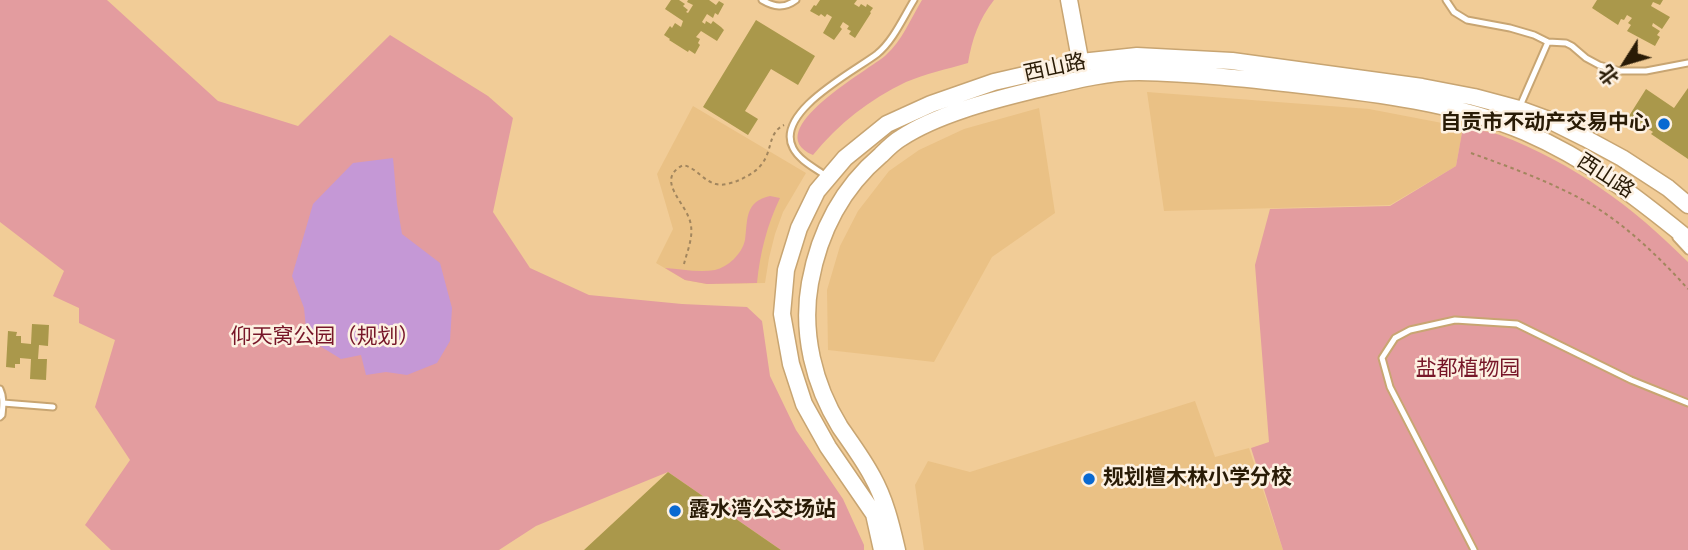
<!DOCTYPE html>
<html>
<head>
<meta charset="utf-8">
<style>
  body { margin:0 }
  #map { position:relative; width:1688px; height:550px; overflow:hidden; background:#f1cc97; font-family:"Titillium Web","Noto Sans SC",sans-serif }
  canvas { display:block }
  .north { position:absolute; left:1590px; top:28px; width:70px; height:70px; -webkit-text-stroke:5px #fdf1e2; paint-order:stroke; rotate:233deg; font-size:19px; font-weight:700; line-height:28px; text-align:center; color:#291b06 }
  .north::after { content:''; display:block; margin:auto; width:24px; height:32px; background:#291b06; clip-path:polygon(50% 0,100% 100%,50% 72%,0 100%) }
</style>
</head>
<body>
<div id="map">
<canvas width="1688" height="550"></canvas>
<div class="north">北</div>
</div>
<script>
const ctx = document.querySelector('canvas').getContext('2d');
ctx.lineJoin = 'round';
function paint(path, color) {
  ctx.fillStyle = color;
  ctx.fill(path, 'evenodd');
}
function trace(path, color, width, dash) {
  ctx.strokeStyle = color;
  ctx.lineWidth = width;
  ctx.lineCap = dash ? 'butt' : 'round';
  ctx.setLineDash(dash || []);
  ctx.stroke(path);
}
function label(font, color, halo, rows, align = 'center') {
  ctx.font = font + ' "Titillium Web","Noto Sans SC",sans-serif';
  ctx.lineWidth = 5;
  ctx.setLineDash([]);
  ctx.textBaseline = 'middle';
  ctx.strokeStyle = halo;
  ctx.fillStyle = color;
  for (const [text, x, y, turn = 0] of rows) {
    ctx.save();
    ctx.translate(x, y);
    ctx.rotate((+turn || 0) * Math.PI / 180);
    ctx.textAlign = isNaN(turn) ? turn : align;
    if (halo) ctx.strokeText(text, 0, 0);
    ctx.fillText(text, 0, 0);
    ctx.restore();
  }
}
paint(new Path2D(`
  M1147 92 1369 109 1463 127 1456 166 1390 205 1164 211Z
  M693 106 806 173 783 212 775 234 769 258 765 283 707 284 685 280 656 263 673 229 657 174Z
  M1039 108 1055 213 992 257 934 362 828 350 827 290 840 246 858 211 889 171 919 150 964 129Z
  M1195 401 1215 457 1249 448 1283 550H924L915 485 928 461 970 472Z`), '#eac185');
paint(new Path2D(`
  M0 0H107L218 101 298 126 390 35 488 96 513 118 493 212 530 268 589 295 682 304 747 307 762 321 770 376 796 430 843 499 864 545V550H781L668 472 536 526 499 550H111L85 525 130 460 95 407 115 340 79 323V308L53 296 64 271 0 222Z
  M922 0H994C979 19 972 39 968 63 947 69 925 74 906 82 870 99 838 124 813 155 757 131 871 69 886 55 902 41 911 18 922 0Z
  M1463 127C1475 130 1489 131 1500 135 1575 164 1632 206 1688 262V550H1283L1251 448 1269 442 1255 265 1270 209 1390 206 1456 166Z
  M770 196 780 198C767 225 760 253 757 283L707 284 685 280 665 268C681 269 699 273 715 270 728 267 742 254 745 240 748 220 744 202 770 196Z`), '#e39c9f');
paint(new Path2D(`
  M393 158 397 204 402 234 440 263 452 308 450 341 437 363 407 375 386 372 366 375 361 355 341 359 307 338 304 308 292 276 313 204 353 163Z`), '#c598d6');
paint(new Path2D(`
  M671 0H679L685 4 683 6 688 10 686 12 688 13 693 5 687 2 688 0H709L716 5 719 1 724 4 718 15 715 13 713 18 707 14 702 22 705 24 706 21 711 24 713 21 721 27 724 30 717 41 701 31 696 37 700 39 698 43 700 45 695 54 689 50 688 52 669 40 670 39 664 35 670 26 672 28 675 23 681 27 683 21 665 9Z
  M820 0H857L854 4 859 7 861 4 866 7 867 4 873 8 870 12 871 13 855 38 849 34 851 31 847 29 849 26 843 22 840 27 842 29 834 40 823 33 832 17 827 14 825 17 821 14 819 16 810 11 814 5 816 6Z
  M1597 0H1663L1660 5 1653 2 1651 6 1670 17 1662 29 1653 23 1652 26 1660 31 1657 35 1660 37 1655 46 1627 31 1631 25 1628 23 1632 18 1627 15 1624 20 1621 19 1618 25 1592 8Z
  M756 20 815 56 798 85 771 69 745 111 758 119 748 135 703 107Z
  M1688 88V159L1651 134 1653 132 1629 116 1646 89 1674 108Z
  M32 324 49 325 48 346 39 345 38 359H47L46 380 30 379 31 359 20 358V364H15V368L6 367 8 331 17 332 16 336H21V343L31 344Z
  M668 472 781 550H584Z`), '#aa984b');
const lane = new Path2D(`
  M762 0C774 7 784 9 796 0
  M1446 0 1454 12 1467 20 1510 28 1534 35 1548 42 1520 106
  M1548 42 1566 43 1572 46 1586 58 1599 65 1620 71H1646L1688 63
  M826 176C815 168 799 160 793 148 774 112 855 71 877 54 893 41 903 18 914 0
  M1676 238 1688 251
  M0 389C4 397 3 406 2 415L0 417
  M3 403 53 407
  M1474 550 1390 387 1382 358 1395 338 1410 330 1455 320 1517 324 1631 380 1688 403`);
const secondary = new Path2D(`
  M1069 0 1082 70
  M882 550 874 514 828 447 804 404 791 364 782 314 786 270 799 228 817 191 845 158 887 124 931 104 994 82 1081 62 1137 56 1232 61 1422 87 1474 97 1519 109 1549 120 1585 138 1622 158 1668 188 1688 205
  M897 550C891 524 885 499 872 476 863 459 851 443 840 427 814 385 801 333 810 283 819 233 842 188 881 155 887 149 894 142 901 138 936 115 989 101 1030 91 1065 83 1102 72 1139 72 1193 73 1248 79 1302 85 1374 93 1457 103 1525 132 1589 160 1635 196 1688 239`);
trace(lane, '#c8a572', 9);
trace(secondary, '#c8a572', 19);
trace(new Path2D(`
  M1471 153C1515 169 1560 185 1600 210 1631 230 1663 261 1688 289
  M684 264C687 252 693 238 691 226 689 204 653 181 683 165 697 168 703 181 716 184 723 186 731 183 737 181 749 176 761 169 766 157 772 144 770 132 784 125`), '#a2865e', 2, [3.5, 3.5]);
trace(lane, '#fff', 5);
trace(secondary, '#fff', 16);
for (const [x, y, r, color] of [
  [1664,124,7,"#0969d1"],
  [1089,479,7,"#0969d1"],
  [675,511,7,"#0969d1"]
]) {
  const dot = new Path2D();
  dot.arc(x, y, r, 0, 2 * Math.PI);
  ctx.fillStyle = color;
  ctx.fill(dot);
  trace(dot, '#fdf1e2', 2.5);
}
label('21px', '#291b06', '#fdf1e2', [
  ["西山路",1055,69,-12],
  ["西山路",1605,177,33]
]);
label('bold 21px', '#291b06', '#fdf1e2', [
  ["自贡市不动产交易中心",1650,124,"right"],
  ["规划檀木林小学分校",1103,479],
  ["露水湾公交场站",689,511]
], 'left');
label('21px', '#771628', '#fdf1e2', [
  ["仰天窝公园（规划）",325,338],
  ["盐都植物园",1468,370]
]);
</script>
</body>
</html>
